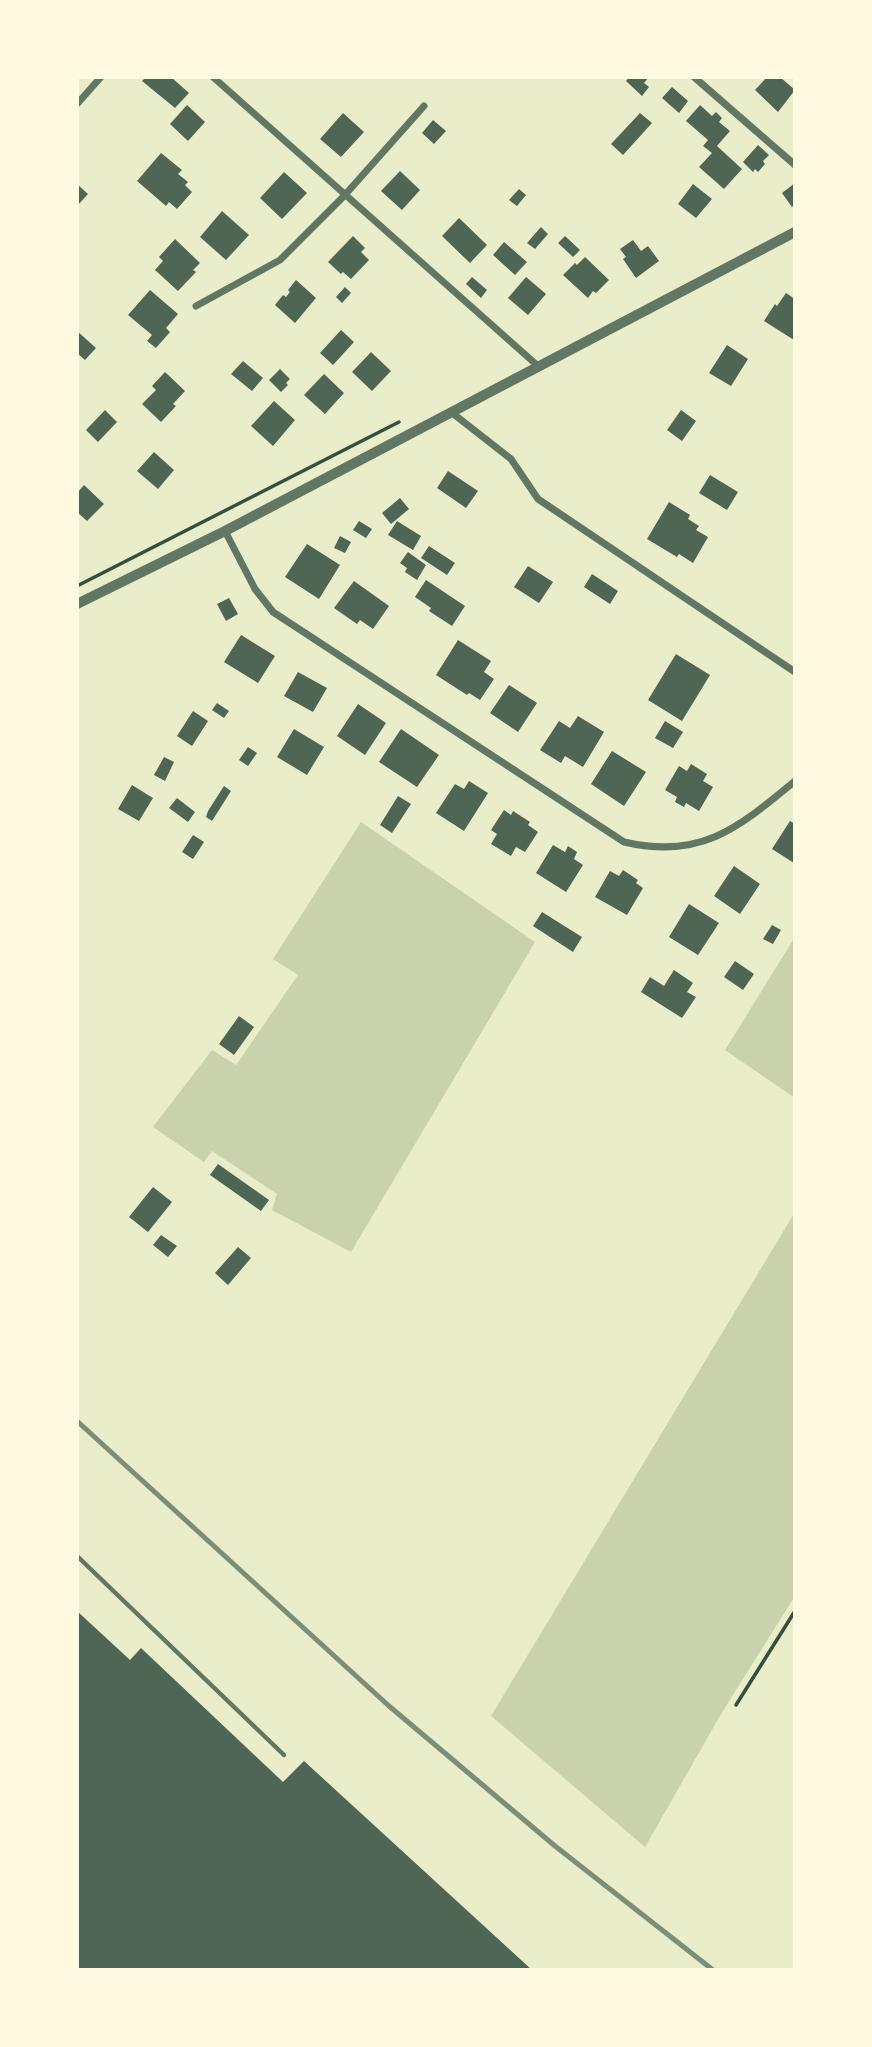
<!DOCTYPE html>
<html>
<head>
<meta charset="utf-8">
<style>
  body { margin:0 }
  #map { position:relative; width:872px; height:2047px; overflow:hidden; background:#e9edc9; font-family:Barlow,sans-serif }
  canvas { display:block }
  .frame { position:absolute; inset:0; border:79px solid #fefae0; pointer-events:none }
</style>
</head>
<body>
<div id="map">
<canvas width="872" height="2047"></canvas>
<div class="frame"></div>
</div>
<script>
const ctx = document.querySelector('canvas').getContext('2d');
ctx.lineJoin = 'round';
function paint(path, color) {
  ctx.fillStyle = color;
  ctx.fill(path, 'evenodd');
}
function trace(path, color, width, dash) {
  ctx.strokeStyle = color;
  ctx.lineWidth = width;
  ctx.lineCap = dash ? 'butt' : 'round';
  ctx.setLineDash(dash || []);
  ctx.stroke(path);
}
paint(new Path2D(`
  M361 822 535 942 351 1252 272 1210 277 1194 212 1151 204 1162 153 1127 212 1050 236 1065 298 975 273 959Z
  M795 937V1098L725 1050Z
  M795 1212V1596L721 1714 645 1847 491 1716Z`), '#cad2ad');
paint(new Path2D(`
  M146 77H171L189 93 175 108 142 81Z
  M629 77H649L644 83 649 87 642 96 626 81Z
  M767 77H780L795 90 778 112 755 90Z
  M672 87 688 101 679 113 662 98Z
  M187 105 205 122 188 141 170 124Z
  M700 105 712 116 716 112 722 118 719 122 730 131 717 146 742 169 724 189 699 167 712 153 703 146 708 140 686 121Z
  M343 113 364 132 341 157 320 139Z
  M640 113 652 123 623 155 611 144Z
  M433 120 446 131 434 144 422 133Z
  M758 145 769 155 763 161 765 164 758 172 755 169 753 172 743 162Z
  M161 153 182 170 178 174 188 182 185 185 192 192 177 209 169 202 166 206 137 181Z
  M400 171 420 190 402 210 381 191Z
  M284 172 307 193 282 219 260 198Z
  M795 183V205L792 207 782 193Z
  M77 184 88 194 77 206Z
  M693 184 712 199 696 218 678 204Z
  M519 189 526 195 517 206 509 200Z
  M222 211 249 235 226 260 200 237Z
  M459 218 487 245 470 263 442 236Z
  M541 227 548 234 535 249 527 243Z
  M353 236 365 248 361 252 369 260 351 279 343 272 341 274 328 262Z
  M565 236 580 250 573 257 558 243Z
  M175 239 200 263 193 270 196 272 178 291 155 270 163 261 159 257Z
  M633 240 641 251 648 246 659 261 636 278 623 259 626 257 620 249Z
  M504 242 527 262 515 275 493 255Z
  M585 257 609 280 596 293 593 291 588 298 563 275 575 263 577 265Z
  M472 277 487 290 481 298 466 284Z
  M526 277 546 294 528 315 508 298Z
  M296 280 316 298 295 323 275 305 283 295 286 297 290 292 288 290Z
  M345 287 351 293 342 303 336 297Z
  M150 290 178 314 166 328 170 332 156 348 147 341 152 335 128 315Z
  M786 293 795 299 794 340 764 321 775 304 777 306Z
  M341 330 354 342 333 365 320 353Z
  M77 331 96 348 85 360 77 353Z
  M727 345 748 359 731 386 709 373Z
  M371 352 391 371 372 391 352 372Z
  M243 361 263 378 252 391 231 374Z
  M280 369 290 379 286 383 288 385 281 392 269 380Z
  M165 372 185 391 173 404 176 406 161 422 142 404 156 390 152 386Z
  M324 374 344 393 325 414 304 395Z
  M274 401 295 420 273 446 251 426Z
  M105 410 117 422 98 442 86 430Z
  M681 410 696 421 682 441 667 430Z
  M154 452 174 470 158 489 137 471Z
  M448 471 478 491 466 508 437 488Z
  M710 475 738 492 727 510 699 493Z
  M84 485 104 504 87 521 77 512V493Z
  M400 498 409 509 391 524 382 513Z
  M669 502 690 515 688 519 699 526 696 530 708 537 693 563 679 554 677 557 647 539Z
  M359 521 372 529 366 538 353 530Z
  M397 521 421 536 413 550 388 535Z
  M340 536 351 542 345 553 334 548Z
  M307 544 340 565 319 599 285 577Z
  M429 546 455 563 447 575 421 558Z
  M408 552 426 565 417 580 405 572 407 568 400 563Z
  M528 566 553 582 539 603 514 587Z
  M592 574 618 591 610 604 584 587Z
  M426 580 465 606 452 626 429 611 431 608 415 597Z
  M354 581 389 606 373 629 360 620 357 624 334 608Z
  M229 598 238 614 226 621 217 604Z
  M241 635 275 656 258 683 224 662Z
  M458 640 491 661 484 672 494 679 480 700 469 693 467 695 436 675Z
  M676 654 710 675 682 721 648 700Z
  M298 672 327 688 313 712 284 696Z
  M509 685 537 703 518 732 490 713Z
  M217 703 229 711 224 718 212 710Z
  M358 704 386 723 365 755 337 736Z
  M193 711 208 721 192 746 177 736Z
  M578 716 604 732 583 767 565 756 561 763 540 750 559 721 570 728Z
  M665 721 683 732 673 748 655 738Z
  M294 729 324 747 307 775 277 757Z
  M401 729 439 755 417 787 379 762Z
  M248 747 257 753 248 766 239 760Z
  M612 751 646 772 624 806 591 784Z
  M164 757 174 762 165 781 154 775Z
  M691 764 707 774 703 781 713 787 699 811 686 803 684 807 675 802 677 797 665 790 679 766 687 771Z
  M469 781 488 793 464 831 436 813 455 784 464 789Z
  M132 785 153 798 139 821 118 809Z
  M224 786 231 791 212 821 206 817 208 811Z
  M398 796 411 804 392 833 380 825Z
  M177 798 195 812 188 822 169 808Z
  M504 810 511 815 513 811 530 822 528 825 538 832 525 852 516 847 511 856 491 844 497 834 491 830Z
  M790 821 795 824 794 863 772 849Z
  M193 835 204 842 193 859 182 852Z
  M553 845 565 852 568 846 577 852 574 859 583 865 566 892 536 873Z
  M734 866 760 884 740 914 714 896Z
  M623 870 638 880 636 883 643 888 627 915 595 897 610 871 619 876Z
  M689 904 719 923 698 955 669 937Z
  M542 912 582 937 573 952 533 926Z
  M772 925 781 930 773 944 763 939Z
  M735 961 754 974 743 990 724 977Z
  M674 970 693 983 687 992 696 997 682 1018 641 992 650 977 664 986Z
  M239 1016 254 1027 234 1055 219 1044Z
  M218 1164 269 1200 261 1211 210 1175Z
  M153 1187 172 1202 148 1232 129 1217Z
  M161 1235 177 1246 168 1257 153 1245Z
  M238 1247 251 1258 228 1285 215 1273Z
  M77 1611 130 1660 141 1648 283 1782 304 1761 532 1970H77Z`), '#4f6655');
trace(new Path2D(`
  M77 586 399 422
  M736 1705 795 1611`), '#344e41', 3.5);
trace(new Path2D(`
  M77 1556 284 1755`), '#617663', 4.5);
trace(new Path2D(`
  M213 77 538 366
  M694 77 795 165
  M77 104 101 77
  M196 306 280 260 344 196 424 106
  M451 412 511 459 538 499 795 672
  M225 531 255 589 273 612 624 842C701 860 738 828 795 781`), '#617663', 7);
trace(new Path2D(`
  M77 604 225 531 795 232`), '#617663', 10);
trace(new Path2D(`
  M77 1421 389 1706 555 1846 713 1970`), '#7c8e77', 5);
</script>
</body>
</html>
